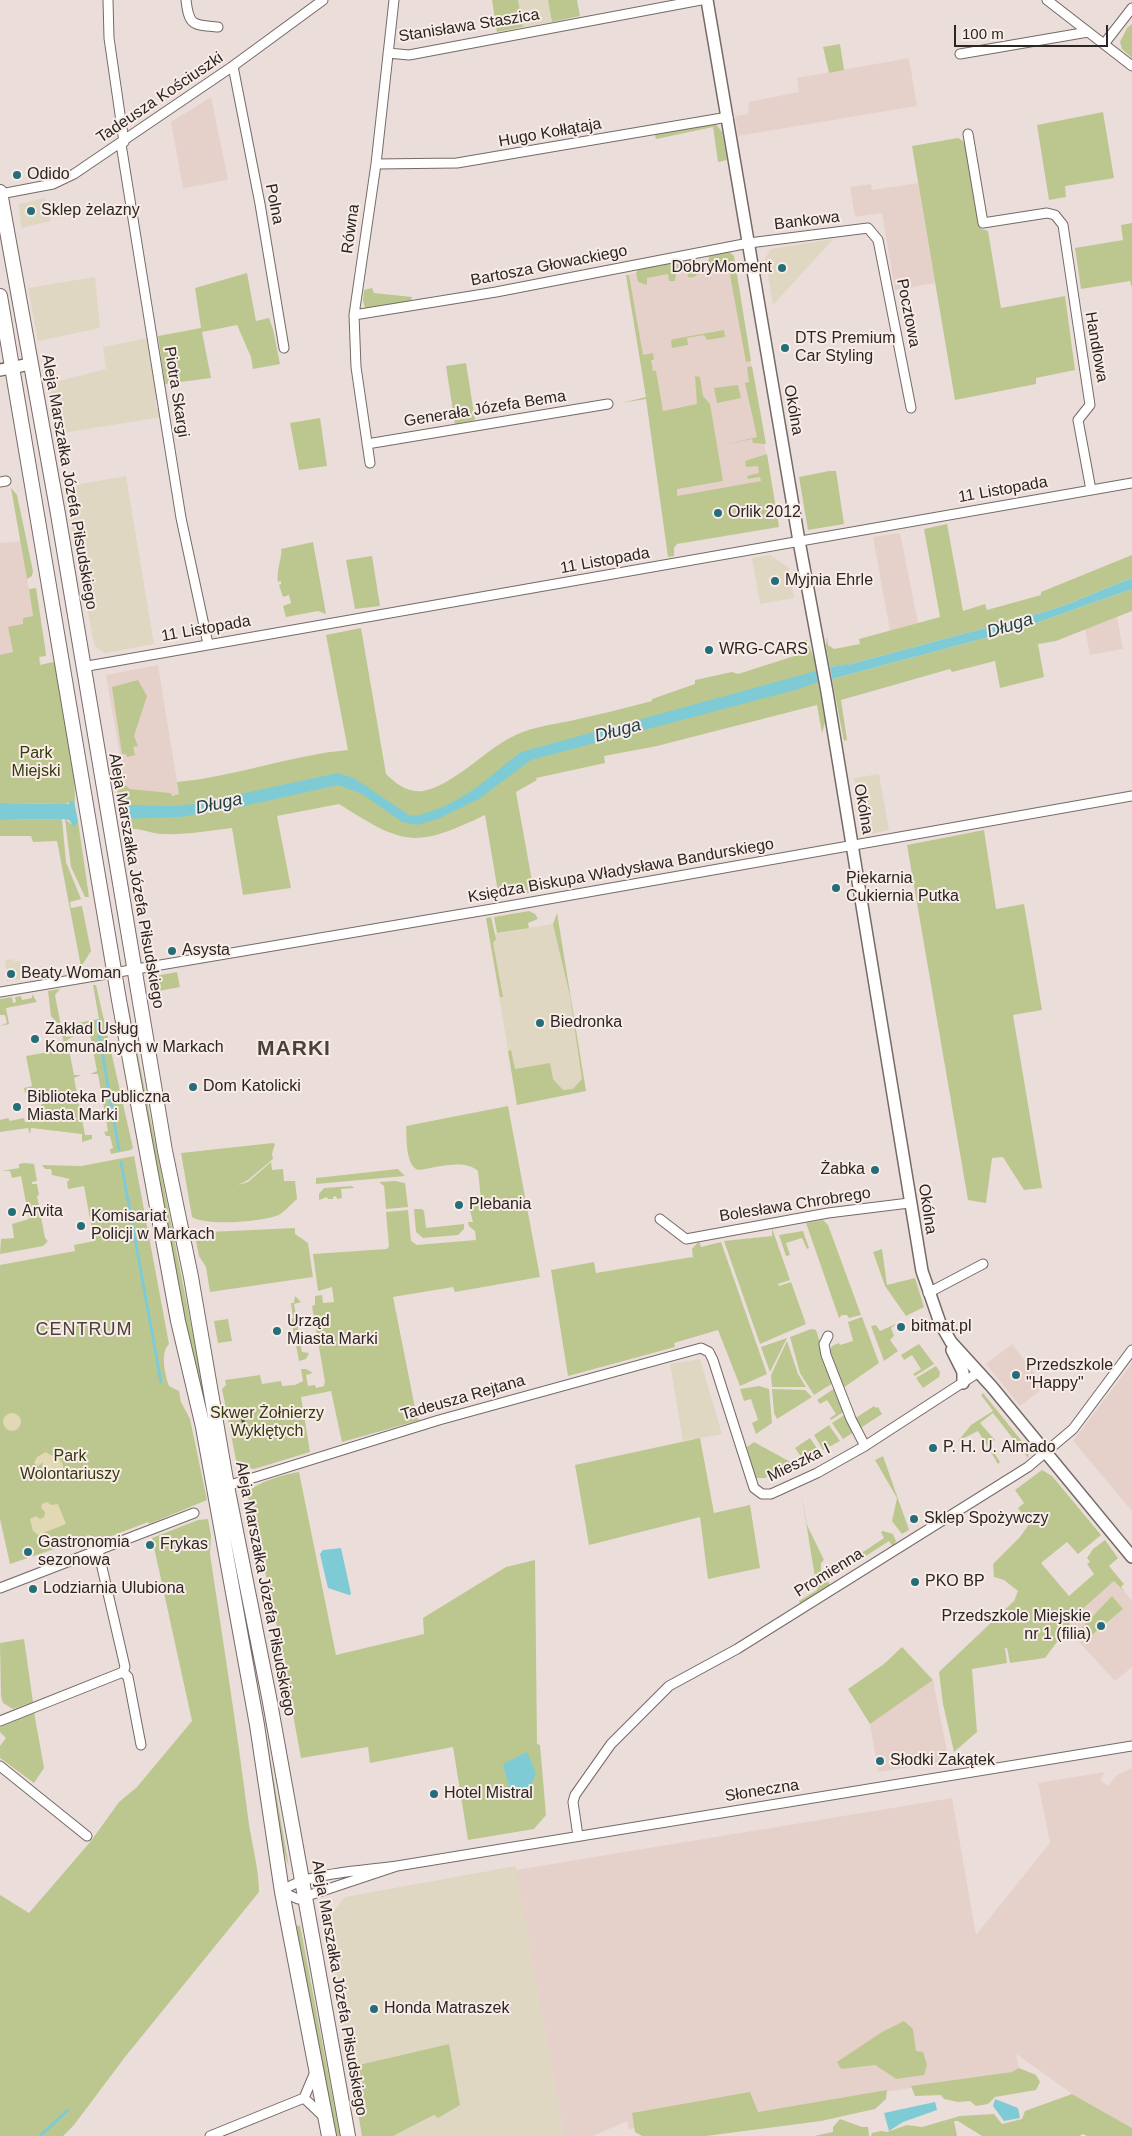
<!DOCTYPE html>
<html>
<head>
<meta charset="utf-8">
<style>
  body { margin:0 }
  #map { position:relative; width:1132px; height:2136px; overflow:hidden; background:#ebdeda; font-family:Helvetica,sans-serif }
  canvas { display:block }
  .scale { position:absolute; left:954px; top:25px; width:154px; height:22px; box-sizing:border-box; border:2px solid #2a2624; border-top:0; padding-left:6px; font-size:15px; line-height:18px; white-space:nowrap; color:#2a2624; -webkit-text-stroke:4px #f9ece7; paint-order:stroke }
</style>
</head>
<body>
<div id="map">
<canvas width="1132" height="2136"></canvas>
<div class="scale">100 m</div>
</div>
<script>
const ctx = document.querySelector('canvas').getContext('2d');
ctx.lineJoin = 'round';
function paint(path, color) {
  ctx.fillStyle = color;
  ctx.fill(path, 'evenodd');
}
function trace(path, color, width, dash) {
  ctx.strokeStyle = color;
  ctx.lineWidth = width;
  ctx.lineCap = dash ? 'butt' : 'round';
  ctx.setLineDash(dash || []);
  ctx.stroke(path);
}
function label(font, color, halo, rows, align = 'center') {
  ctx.font = font + ' Helvetica,sans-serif';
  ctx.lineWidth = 4;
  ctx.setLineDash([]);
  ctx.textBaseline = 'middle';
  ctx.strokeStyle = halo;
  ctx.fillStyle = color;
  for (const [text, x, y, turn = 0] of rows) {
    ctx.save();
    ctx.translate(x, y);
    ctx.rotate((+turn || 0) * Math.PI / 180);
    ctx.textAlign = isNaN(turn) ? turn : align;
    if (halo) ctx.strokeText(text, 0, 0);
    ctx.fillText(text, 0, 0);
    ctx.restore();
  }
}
paint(new Path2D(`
  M518 0H548L552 22 523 27Z
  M45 198 51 221 21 228 19 204Z
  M833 239 828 245 773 305 765 258 771 249Z
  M95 277 100 328 38 341 28 288Z
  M148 338 158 397 155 401 156 408 160 410 161 417 57 434 48 384 106 369 103 347Z
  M126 476 154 644 105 653 96 647 94 643 63 487Z
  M770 555 789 568 794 598 760 604 752 558Z
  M879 774 889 830 871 834 862 827 854 778Z
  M558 923 586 1091 517 1105 489 935Z
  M13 959 14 961H20L22 979 7 981 5 960Z
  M700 1359 722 1434 683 1441 670 1364Z
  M516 1866 564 2136H393L435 2115 449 2044 350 2067 324 1924 345 1897Z`), '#dfd7c2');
paint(new Path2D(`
  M909 58 917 106 738 136 735 116 748 114 749 102 799 92 797 78Z
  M211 97 228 180 183 188 171 122Z
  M918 183 935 283 895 290 882 213 855 217 850 187 871 184 872 190Z
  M733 256 775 507 671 545 626 275Z
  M900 533 918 623 890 631 873 537Z
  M21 541 41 665 0 670V543Z
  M1117 617 1123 649 1090 655 1085 629Z
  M158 665 179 794 171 796V793L130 789 125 785 106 675Z
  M1012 1344 1045 1387 1020 1406 986 1364Z
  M1132 1363V1511L1073 1441Z
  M1115 1580 1132 1601V1667L1115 1681 1069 1631 1070 1620Z
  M933 1680 949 1761 878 1772 870 1724Z
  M1132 1768V2128L1072 2094 1016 2054 1019 2068 1012 2072 758 2112 629 2129 627 2121 593 2136H564L516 1870 952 1798 976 1935 1050 1843 1038 1783 1105 1772 1100 1780 1108 1786 1117 1775ZM913 2029 916 2051 923 2052 924 2058 896 2079 875 2065Z`), '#e5d1c9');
paint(new Path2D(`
  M492 0H518L523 27 497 32Z
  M548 0H577L580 16 552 22Z
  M1132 24V58L1122 49 1120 42 1127 28Z
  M840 44 844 70 829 73 823 47Z
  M1103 112 1114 178 1065 186 1066 197 1049 200 1037 125Z
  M716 124 722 132 727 160 718 162 713 127 656 139 655 135 658 133Z
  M958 138 963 141 969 151 982 229 988 231 1001 308 1065 296 1075 370 1036 378V384L955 400 912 146Z
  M1132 223V288L1130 281 1081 289 1075 248 1123 240 1121 225Z
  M728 251 734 256 751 361 746 362 728 264 708 267 709 255Z
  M695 257 700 267C699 274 695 279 688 277L687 271 676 273 675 281H669L668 274 647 278V285L638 282 636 273 639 268Z
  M247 273 256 321 269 318 273 329 280 364 253 369 251 357 237 325 202 332 211 378 165 384 158 336 201 328 195 288Z
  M626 275H629L643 355 653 353 654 360H651L653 371H656L663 411 697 404 695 376 700 377 703 396 710 404 723 481 677 489V496L761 481 760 477 748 479 747 476 759 473 758 466 746 467 745 461 767 454 779 527 677 544 674 548V556L668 557 646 399 621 403 646 397Z
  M372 288 374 293 412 297 411 301 365 308 363 300 364 290Z
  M724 330 725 337 707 340 704 335 687 338 688 345 672 348 671 340 674 339Z
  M466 363 475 420 455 424 446 366Z
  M752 366 766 444 753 443 752 439 723 445 757 437 745 383 749 382 747 367Z
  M738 385 741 398 717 403 714 388Z
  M320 418 327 466 299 470 290 423Z
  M829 471H836L844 524 808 530 799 477Z
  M11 488 17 495 33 571 32 576 27 579Z
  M947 524 963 611 985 604 987 610 1041 595V592L1132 555V578L1063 606 1034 615 847 665 830 667 826 646 827 636 828 645 834 649 860 644 859 639 940 617 924 529Z
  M313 542 326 614 318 611 286 617 283 606 291 603 289 595 283 597 279 585 281 584V581L278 582C276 571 283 554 281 549Z
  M372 556 380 606 355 609 346 560Z
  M36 588 45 647 46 656 39 657 40 665 53 662 56 664C60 687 80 793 74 805V801L65 804 0 803V655L13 652 8 627 23 624V618L33 616 29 589Z
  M1132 589V611L1056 641 1038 644 1044 677 1000 688 995 661 952 672 950 669 841 700 847 740 844 741 832 679 1019 629Z
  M361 628 386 774C396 784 408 793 423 791 453 785 481 754 508 739 527 728 548 725 570 721 597 715 625 708 652 701V699L695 684V680L732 672 738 674 804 653 802 640H807L814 659 825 722 822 733 817 705 657 746 604 756 605 763 536 778 537 780 516 792 534 892 499 898 485 815C414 849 404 845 339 804L277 816 291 888 243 895 232 828C209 831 185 835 161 834 147 833 138 826 123 830L117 791 125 785 130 789 171 793 172 796 179 794 177 782C235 777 290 755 348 750L326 635Z
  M138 680 147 696 134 736 138 746 133 747 135 755 127 757 126 754H122L112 687Z
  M62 819 66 862 81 899 70 902 71 908 82 906 91 951 81 967 57 841 33 842 31 836H0V820Z
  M65 819 71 824 78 821 89 897H85L71 867Z
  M984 830 996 909 1024 904 1042 1010 1013 1015 1042 1188 1024 1190 1003 1157 992 1158 986 1203 968 1200 907 845Z
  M529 911 535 914 538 919 528 923 529 928 497 933 494 917Z
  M557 913 586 1091 517 1105 508 1051 511 1050 515 1069 550 1063 553 1079 563 1090 573 1089 582 1079 570 996 553 924Z
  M491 917 496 939 493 943 503 997H500L486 918Z
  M177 972 180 987 158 991 155 976Z
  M93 985H96L133 1148 131 1150 111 1154 110 1149 113 1148 110 1136H106L104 1132 108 1131 98 1074H90L97 1071 90 1035 82 1036 90 1032 88 1025 65 1030 66 1037 74 1036 67 1040 74 1075H81L74 1078 85 1135H92V1139L82 1142V1134L31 1128 30 1134 28 1128 0 1132V1120L8 1118 10 1121 24 1118 25 1122H28L31 1115 43 1113 39 1094H36L34 1089 25 1093 24 1088 32 1086 26 1056 65 1049 60 1026 51 1016 48 991 60 989 55 995 61 1026 99 1019Z
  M32 994 37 1002 6 1008 9 1024 0 1026 7 1023 5 1015H0V999L12 997 13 1003 16 1002 15 997 21 996 22 1000 32 998Z
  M125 1004H128L226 1503 187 1332Z
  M508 1106 540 1277 455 1292 453 1287 393 1297 417 1418 420 1420 342 1442 331 1391 301 1397 310 1452 254 1469 237 1465 222 1389 226 1385 225 1380 260 1375 262 1384 281 1381 282 1386 295 1385 303 1381 301 1369H306L313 1373 306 1375 308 1386 315 1385 316 1388 324 1386 325 1382 312 1306 315 1305V1296L322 1295 323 1303 334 1302 332 1287 318 1291 313 1254 387 1249 389 1246 386 1212 408 1210 411 1241 417 1245 476 1240 475 1231 469 1226 468 1222H473L469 1207 472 1206 473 1201 468 1197 481 1199 478 1171C464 1158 435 1168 418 1170 405 1164 407 1139 406 1126Z
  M273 1143 275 1144 272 1154 273 1159 248 1180 238 1185 248 1182 271 1162 272 1170 283 1169 284 1181H295L297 1199C291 1204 283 1214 276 1216 258 1222 205 1226 192 1217L181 1153Z
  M134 1156 169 1344C160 1352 165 1375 169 1386L179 1391 181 1402 190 1419 207 1500 149 1524 148 1522 104 1539 88 1535 77 1544 72 1543 10 1564 0 1519V1265L75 1251 74 1245 94 1241 84 1186 68 1189 67 1182 70 1179 52 1175 51 1169H45L42 1165 81 1166Z
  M25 1163 34 1164 37 1181 32 1182V1184H37L39 1195 37 1196 45 1238 48 1241 43 1246 0 1254 1 1239 14 1238 12 1224 29 1219 21 1176 12 1178 10 1171H2L19 1168V1164Z
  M398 1169 405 1176 316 1184V1178Z
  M395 1181 405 1183 408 1207 386 1209 384 1186 379 1182Z
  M352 1186 354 1188 341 1189 342 1198 337 1199 336 1196 333 1197V1199H328L327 1197 319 1200V1194L324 1188Z
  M414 1209H422L424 1211 426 1228 464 1224V1229L458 1235 423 1238 416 1232Z
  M823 1220 828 1225 861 1315 849 1318 847 1315H842L839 1318 806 1223Z
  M295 1228V1234L308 1243 313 1277 210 1292 206 1267 199 1256 196 1241 202 1234 201 1237 209 1232Z
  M772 1228 790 1280 778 1284 779 1286 791 1282 806 1324 760 1344 724 1241 772 1236Z
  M803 1231 809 1248 807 1249 802 1238 786 1243 790 1255 786 1256 779 1235Z
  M699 1241 701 1247 721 1242 767 1374 740 1386 718 1330 674 1343 675 1347 568 1376 551 1270 594 1262 596 1273 686 1258 693 1257 692 1249Z
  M882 1249 887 1285 915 1278 924 1307 906 1316 885 1286 873 1252Z
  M295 1296 301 1302 294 1304 302 1352 309 1353 306 1359 299 1361 291 1319 293 1318 291 1303H294Z
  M862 1317 879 1363 843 1388 830 1350 832 1346 839 1343 840 1345 853 1341 848 1322Z
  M228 1319 232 1341 218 1343 214 1321Z
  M900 1322 891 1328 894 1336 890 1340 898 1351 884 1361 871 1326 876 1325 880 1331Z
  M811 1329 816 1330 833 1383 814 1395 800 1373 790 1337Z
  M787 1338 770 1372 761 1347Z
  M787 1341 798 1374 806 1387H772L771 1375Z
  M919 1344 934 1364 915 1376 913 1374 921 1369 912 1355 904 1360 901 1355Z
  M936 1366 940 1372 939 1377 923 1388 916 1378Z
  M759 1386 769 1389 772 1423 756 1434 752 1423 758 1420 751 1399 744 1401 740 1389Z
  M835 1388 845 1411 831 1420 830 1418 836 1414 827 1400 820 1404 817 1400Z
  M772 1389 805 1390 812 1397 777 1419 774 1413Z
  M983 1393 1029 1450 1028 1458 993 1413 980 1423 995 1440 989 1445 1000 1462 998 1464 978 1431 958 1441 971 1425 993 1411 981 1395Z
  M874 1406 876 1408 878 1407 882 1414 859 1429 854 1419Z
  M846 1414 854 1432 843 1439 832 1423Z
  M829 1425 840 1441 823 1450 814 1435Z
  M700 1438 714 1513 750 1505 760 1568 708 1579 700 1517 589 1545 575 1465Z
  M810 1438 820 1453 804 1461 795 1448Z
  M754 1442 796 1465 765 1478H756L747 1447Z
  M883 1456 909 1530 902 1534 892 1521 897 1498 875 1460Z
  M1042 1470 1052 1476 1101 1535 1078 1554 1067 1542 1041 1563 1069 1596 1094 1574 1087 1564 1090 1562 1087 1558 1093 1549 1105 1540 1118 1558 1109 1566 1124 1584 1121 1587 1126 1593 1114 1581 1070 1620 1069 1631 1066 1634 1061 1629 1059 1631 1063 1636 1056 1634 1055 1637 1064 1642H1057L1045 1658 1010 1663 1007 1648H1005L1007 1663 972 1669 977 1732 954 1752 943 1704 939 1672 1014 1601 1018 1591 1004 1580 994 1577 993 1564 1020 1537 1029 1524 1018 1508 1024 1503 1015 1490Z
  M299 1472 336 1655 424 1634 423 1618 506 1567 535 1560 537 1744 540 1745 546 1815 534 1829 468 1840 453 1747 370 1763 368 1747 301 1758 273 1606 247 1493C259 1481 283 1475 299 1472Z
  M801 1491 807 1525 824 1560 821 1563V1570L830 1585 800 1603 799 1601 817 1590Z
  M224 1513H227L289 1867 282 1846 268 1772Z
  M208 1519 211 1536 210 1554C223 1641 237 1729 248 1817 251 1842 259 1867 259 1892L125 2057 74 2125 63 2136H0V1895L29 1913 91 1841 119 1802 137 1787 192 1721 152 1538 198 1520Z
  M883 1531 893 1534 896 1541 893 1547 889 1541 841 1572 839 1568 884 1538 881 1532Z
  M1112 1596 1123 1609 1086 1640 1079 1631Z
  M24 1639 33 1702 13 1709 3 1703 1 1696 0 1643Z
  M902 1647 933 1680 870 1724 848 1689 884 1664Z
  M34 1712 44 1768 34 1783 0 1758V1746L6 1738 0 1732V1726Z
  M300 1925 340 2136H336L294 1927Z
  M904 2021 913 2029 916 2051 923 2052 927 2065 924 2075 896 2079 875 2065 841 2069 837 2062 882 2032Z
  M449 2044 460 2105 438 2118 434 2115 393 2136H362L350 2067Z
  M1019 2068 1036 2075 1040 2082 1036 2090 995 2097 988 2104 976 2106 970 2101 958 2102 944 2099 941 2095 915 2096 911 2086 1012 2072Z
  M887 2090 886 2099 875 2109 821 2121 706 2136H642L635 2132 632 2113 750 2092 758 2112Z
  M1072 2094 1132 2128V2136H1087L1083 2134 1079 2136H982L958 2121H954L957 2136H871L872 2133 881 2131 887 2132 907 2125 922 2127 960 2116 994 2114 1002 2124 1022 2119 1025 2111Z
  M840 2119 862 2127H868L869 2136H814L833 2132V2127Z`), '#bcc78f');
paint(new Path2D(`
  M3 1422a9 9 0 1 1 18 0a9 9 0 1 1-18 0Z
  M46 1452C56 1460 68 1457 61 1477H50L48 1469 42 1466 43 1462 38 1466 34 1463 37 1457Z
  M47 1502 51 1505 58 1504 66 1524 38 1535 33 1531 30 1519 36 1516 40 1519 44 1517 45 1512 41 1508 42 1504Z`), '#e2d8b3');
paint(new Path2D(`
  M1132 578V589L1019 629 832 679 830 667 844 665 845 663 847 665 1034 615 1063 606Z
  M816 671 818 682 799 689 531 760 479 799 438 819 417 825 402 822 362 794 338 785 240 807 180 817 121 819 119 805 174 806 194 804 338 773 354 778 409 815C418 817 424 813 432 811 468 799 492 774 521 752Z
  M69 801H74L78 821 74 827 69 820 62 819 0 820V803L65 804H69Z
  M341 1548 351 1594 349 1595 328 1588 320 1554 323 1550Z
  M527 1752 536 1773 531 1786 519 1792H510L503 1764Z
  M995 2099 1018 2108 1020 2118 1004 2121 993 2106Z
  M935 2102 937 2110 903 2122 889 2131 884 2113Z`), '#7ecbd6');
trace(new Path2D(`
  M97 1022 119 1150
  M121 1162 161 1382
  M40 2136 68 2110`), '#7ecbd6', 3);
const minor = new Path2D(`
  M108 0 109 38 124 142
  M186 0C189 26 193 25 218 27
  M1047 0 1132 66
  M1104 44 1132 8
  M388 53 409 55 701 0
  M960 54 1088 32
  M233 66 260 204 284 348
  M968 134 983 223 1047 213 1055 215 1063 225 1090 405 1078 420 1091 490
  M121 144 181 518 208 644
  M376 164 457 163 728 117
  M0 194 53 184 74 174 233 66 323 0
  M354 315 496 292 749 243 868 228 878 240 911 408
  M367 444 608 404
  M370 463 356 367 354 315 376 164 394 0
  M0 482 6 481
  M82 667 1132 483
  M0 992 492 909 1132 796
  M660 1219 686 1239 828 1213 909 1203
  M928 1293 983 1264
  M828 1336 824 1344 826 1355 851 1419 865 1446
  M227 1486 439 1420 701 1348 709 1352 713 1360 754 1488 762 1494H771L817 1473 865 1446 979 1372
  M0 1588 194 1513
  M123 1672 128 1677 141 1745
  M0 1721 123 1672 125 1667 98 1550
  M0 1766 87 1836
  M578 1836 573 1802 575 1795 611 1744 669 1686 737 1649 1028 1467 1073 1429 1132 1350
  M397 1866 298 1899 282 1892C300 1873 370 1870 397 1866L1132 1746
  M304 2098 324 2117
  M210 2136 304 2098 315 2072`);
const tertiary = new Path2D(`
  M707 0 799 541 827 692 922 1271 940 1323 951 1342 992 1387 1132 1557
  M0 370 30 364
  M952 1350 963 1372V1383`);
const secondary = new Path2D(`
  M0 192 58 514 165 1151 191 1277 227 1486 269 1697 348 2136
  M0 296 119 1000 178 1321 203 1427 257 1725 282 1892 329 2136`);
trace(minor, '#756a66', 11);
trace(tertiary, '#756a66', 14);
trace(secondary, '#756a66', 16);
trace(minor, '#fff', 9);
trace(tertiary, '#fff', 11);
trace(secondary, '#fff', 14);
trace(new Path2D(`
  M242 1415 246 1437`), '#504a48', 3, [8, 4]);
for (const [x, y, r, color] of [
  [17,175,5,"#266d7a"],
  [31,211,5,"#266d7a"],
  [782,268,5,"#266d7a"],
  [785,348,5,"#266d7a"],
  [718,513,5,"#266d7a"],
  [775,581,5,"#266d7a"],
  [709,650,5,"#266d7a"],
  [836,888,5,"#266d7a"],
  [172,951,5,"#266d7a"],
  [11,974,5,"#266d7a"],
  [540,1023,5,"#266d7a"],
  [35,1039,5,"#266d7a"],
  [193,1087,5,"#266d7a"],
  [17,1107,5,"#266d7a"],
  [875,1170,5,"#266d7a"],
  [459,1205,5,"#266d7a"],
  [12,1212,5,"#266d7a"],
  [81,1226,5,"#266d7a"],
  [901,1327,5,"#266d7a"],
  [277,1331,5,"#266d7a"],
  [1016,1375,5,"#266d7a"],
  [933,1448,5,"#266d7a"],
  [914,1519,5,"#266d7a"],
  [150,1545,5,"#266d7a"],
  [28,1552,5,"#266d7a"],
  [915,1582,5,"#266d7a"],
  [33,1589,5,"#266d7a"],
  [1101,1626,5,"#266d7a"],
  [880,1761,5,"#266d7a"],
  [434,1794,5,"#266d7a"],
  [374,2009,5,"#266d7a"]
]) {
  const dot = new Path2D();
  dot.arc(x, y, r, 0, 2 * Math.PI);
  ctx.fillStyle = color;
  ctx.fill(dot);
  trace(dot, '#f9ece7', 2);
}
label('16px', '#2a2624', '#f9ece7', [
  ["Stanisława Staszica",469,26,-9],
  ["Tadeusza Kościuszki",160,98,-34],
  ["Hugo Kołłątaja",550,133,-10],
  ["Polna",274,204,79],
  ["Bankowa",807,221,-7],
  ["Równa",351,229,-82],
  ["Bartosza Głowackiego",549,266,-11],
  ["Pocztowa",908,313,79],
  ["Handlowa",1096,347,80],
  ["Piotra Skargi",176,392,81],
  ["Generała Józefa Bema",485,409,-9],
  ["Okólna",793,410,80],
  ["Aleja Marszałka Józefa Piłsudskiego",69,482,80],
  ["11 Listopada",1003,490,-10],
  ["11 Listopada",605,561,-10],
  ["11 Listopada",206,629,-10],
  ["Okólna",863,809,80],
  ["Księdza Biskupa Władysława Bandurskiego",621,871,-10],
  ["Aleja Marszałka Józefa Piłsudskiego",136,881,80],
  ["Bolesława Chrobrego",795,1205,-9],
  ["Okólna",927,1209,81],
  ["Tadeusza Rejtana",463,1398,-16],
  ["Mieszka I",799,1463,-26],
  ["Promienna",829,1573,-32],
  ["Aleja Marszałka Józefa Piłsudskiego",265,1589,79],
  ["Słoneczna",762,1791,-9],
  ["Aleja Marszałka Józefa Piłsudskiego",339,1988,80]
]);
label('16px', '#2a2624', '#f9ece7', [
  ["Odido",27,175],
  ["Sklep żelazny",41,211],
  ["DobryMoment",772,268,"right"],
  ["DTS Premium",795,339],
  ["Car Styling",795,357],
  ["Orlik 2012",728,513],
  ["Myjnia Ehrle",785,581],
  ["WRG-CARS",719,650],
  ["Piekarnia",846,879],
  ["Cukiernia Putka",846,897],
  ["Asysta",182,951],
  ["Beaty Woman",21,974],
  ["Biedronka",550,1023],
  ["Zakład Usług",45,1030],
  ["Komunalnych w Markach",45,1048],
  ["Dom Katolicki",203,1087],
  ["Biblioteka Publiczna",27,1098],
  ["Miasta Marki",27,1116],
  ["Żabka",865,1170,"right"],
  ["Plebania",469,1205],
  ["Arvita",22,1212],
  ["Komisariat",91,1217],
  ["Policji w Markach",91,1235],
  ["Urząd",287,1322],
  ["Miasta Marki",287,1340],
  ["bitmat.pl",911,1327],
  ["Przedszkole",1026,1366],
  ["\"Happy\"",1026,1384],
  ["P. H. U. Almado",943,1448],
  ["Sklep Spożywczy",924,1519],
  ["Gastronomia",38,1543],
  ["sezonowa",38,1561],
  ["Frykas",160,1545],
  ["PKO BP",925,1582],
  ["Lodziarnia Ulubiona",43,1589],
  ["Przedszkole Miejskie",1091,1617,"right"],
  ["nr 1 (filia)",1091,1635,"right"],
  ["Słodki Zakątek",890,1761],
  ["Hotel Mistral",444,1794],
  ["Honda Matraszek",384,2009]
], 'left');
label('16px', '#343b0f', '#f9ece7', [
  ["Park",36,754],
  ["Miejski",36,772],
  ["Skwer Żołnierzy",267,1414],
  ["Wyklętych",267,1432],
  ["Park",70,1457],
  ["Wolontariuszy",70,1475]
]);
label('italic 18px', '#1c4146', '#f9ece7', [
  ["Długa",1010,626,-17],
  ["Długa",618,731,-15],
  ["Długa",219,804,-12]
]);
ctx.letterSpacing = '1px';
label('18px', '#4b413d', '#f9ece7', [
  ["CENTRUM",84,1330]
]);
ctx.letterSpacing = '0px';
ctx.letterSpacing = '1px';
label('bold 21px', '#4b413d', '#f9ece7', [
  ["MARKI",294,1049]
]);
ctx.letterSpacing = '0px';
</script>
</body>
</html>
